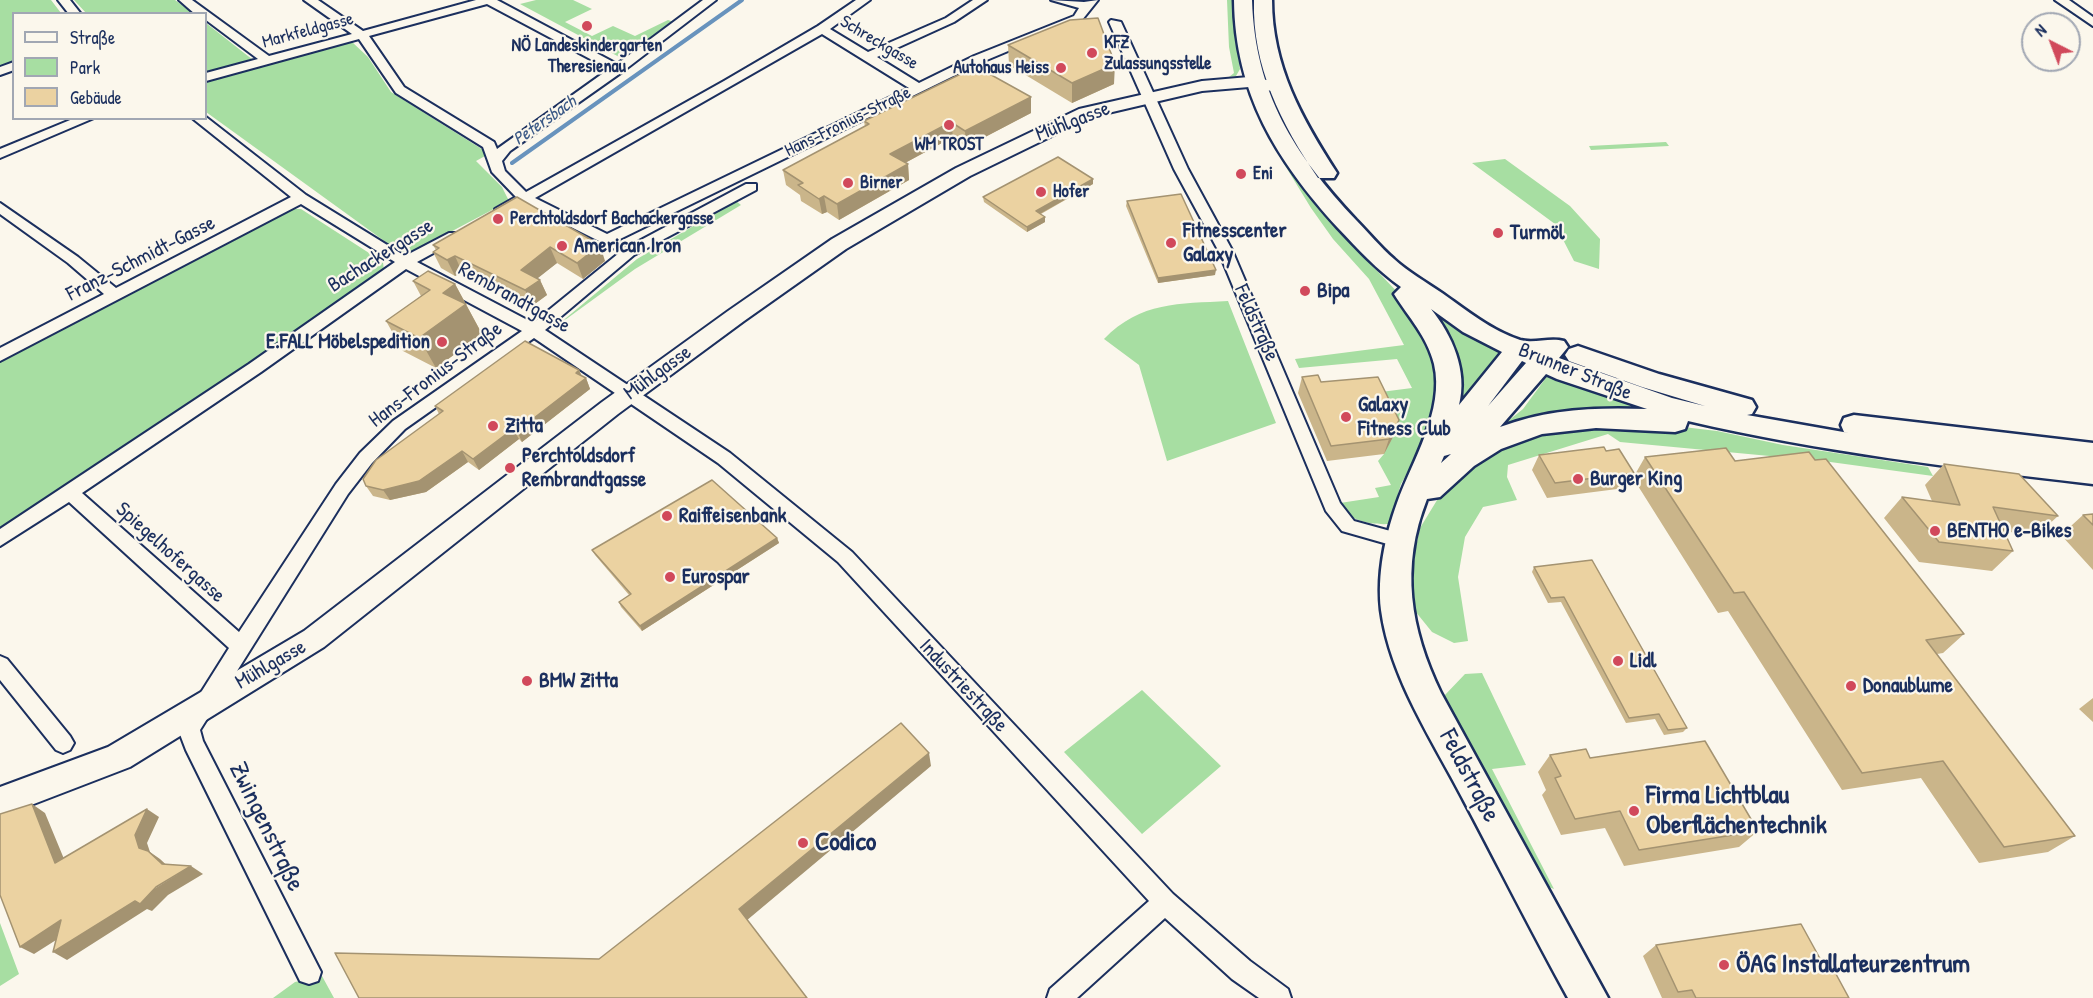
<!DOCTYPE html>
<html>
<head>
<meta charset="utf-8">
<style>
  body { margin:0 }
  #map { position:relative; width:2093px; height:998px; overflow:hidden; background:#fbf7ec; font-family:"Patrick Hand",sans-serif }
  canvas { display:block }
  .legend { position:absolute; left:12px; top:12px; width:195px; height:108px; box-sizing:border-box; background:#fbf7ec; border:2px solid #a1a7b3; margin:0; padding:8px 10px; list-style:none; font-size:18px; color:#1b2f5e }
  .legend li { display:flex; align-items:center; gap:12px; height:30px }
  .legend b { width:30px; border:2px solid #a1a7b3 }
  .north { position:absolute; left:2021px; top:12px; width:60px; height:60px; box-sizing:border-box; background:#fbf7ec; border:2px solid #a1a7b3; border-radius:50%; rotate:318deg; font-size:16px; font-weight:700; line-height:24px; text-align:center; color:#1b2f5e }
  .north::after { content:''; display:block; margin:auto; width:21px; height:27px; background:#d1495b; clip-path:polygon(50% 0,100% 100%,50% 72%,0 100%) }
</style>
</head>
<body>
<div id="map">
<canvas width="2093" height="998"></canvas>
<ul class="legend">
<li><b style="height:8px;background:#fbf7ec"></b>Straße</li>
<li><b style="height:16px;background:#a7dea2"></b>Park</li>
<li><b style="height:16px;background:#ebd2a1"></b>Gebäude</li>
</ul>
<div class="north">N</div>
</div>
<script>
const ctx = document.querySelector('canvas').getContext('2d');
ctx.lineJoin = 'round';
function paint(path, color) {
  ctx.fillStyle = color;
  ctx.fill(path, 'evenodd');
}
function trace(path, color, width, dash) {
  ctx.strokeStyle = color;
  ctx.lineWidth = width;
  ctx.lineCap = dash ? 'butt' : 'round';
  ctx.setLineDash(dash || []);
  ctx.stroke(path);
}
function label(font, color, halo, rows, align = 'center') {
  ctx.font = font + ' "Patrick Hand",sans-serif';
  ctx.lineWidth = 4.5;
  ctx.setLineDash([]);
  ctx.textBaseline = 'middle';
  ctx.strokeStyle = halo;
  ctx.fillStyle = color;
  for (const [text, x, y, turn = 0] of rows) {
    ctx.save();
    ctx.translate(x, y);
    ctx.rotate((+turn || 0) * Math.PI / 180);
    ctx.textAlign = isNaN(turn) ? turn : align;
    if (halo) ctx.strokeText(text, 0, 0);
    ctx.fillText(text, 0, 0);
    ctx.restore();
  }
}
paint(new Path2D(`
  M0 0H51L61 13 14 14 13 62 0 67Z
  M74 0H175L193 13H86Z
  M536 0H573L592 9 565 22 592 36 613 26 635 36 668 20 674 22 623 59 520 4Z
  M1227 0H1234L1233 17 1240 69 1236 76 1229 77 1234 73 1229 47Z
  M206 23 253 60 206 72Z
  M351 41 368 57 391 92 485 151V156L476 161 502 187 509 201 405 256 206 112V80Z
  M1666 142 1669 146 1591 150 1589 146Z
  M1284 153 1341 233 1402 297 1428 334 1441 385 1430 432 1401 484 1389 524C1372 525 1346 521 1340 503L1379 497 1375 488 1391 485 1378 461 1384 454 1373 393 1412 388 1397 359 1299 368 1295 359 1404 345 1369 279 1333 239 1311 208 1278 154Z
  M1505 159 1570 206 1600 239 1599 269 1574 261 1555 224 1472 163Z
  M736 201 741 205 635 269 554 328 637 259Z
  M290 209H301L383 262 384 271 265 354 0 532V362Z
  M1228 301 1276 423 1167 461 1139 365 1104 339C1141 301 1179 304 1228 301Z
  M1424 302 1506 351 1459 416Z
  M1551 371 1653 409 1507 428 1503 425 1523 409Z
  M1583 425 1675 426 1717 431 1783 445 1928 467 1933 476 1823 461 1620 442 1608 434 1508 465 1507 477 1517 500 1483 507 1465 537 1458 577 1468 641 1454 643 1432 632 1411 606V571L1420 528 1442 492 1494 448 1537 432Z
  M1482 673 1526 765 1492 769 1554 889 1544 885 1486 784 1444 696 1465 674Z
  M1142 690 1221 766 1142 834 1064 752Z
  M0 923 19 974 0 986Z
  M322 976 334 998H273L295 982Z`), '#a7dea2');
trace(new Path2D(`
  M512 163 742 0`), '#6893bd', 4);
const street = new Path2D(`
  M58 0H70L81 14H69Z
  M179 0H192L269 56 352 34 304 0H318L363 31 476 0H497L617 64 703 0H716L622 72 510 151 502 161 505 171 526 192 724 81 818 26 856 0H870L830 29 868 52 946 18 973 0H987L954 22 877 57 919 83 974 56 1074 16 1079 8 1051 0 1084 2 1098 0 1082 20 982 62 618 240 624 245 617 250 525 204 505 215H495V209L516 197 492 172 483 147 396 93 359 39 206 81V73L258 59 206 20V14H195ZM487 4 609 69 497 149 494 142 404 87 369 36ZM822 34 909 88 607 234 535 198Z
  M2055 0H2069L2093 17V26Z
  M1111 20 1121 22 1188 169 1232 250 1340 503 1354 521 1405 535 1407 540 1405 545 1398 547 1342 531 1326 511 1218 250 1174 169 1109 22Z
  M14 62V70L0 75V67Z
  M206 117 306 195 405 256 449 233H459L461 236 459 239 417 262 533 323 624 249 746 184H756V190L634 255 545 330 730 453 852 552 1173 894 1250 961 1288 989 1291 998H1259L1232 979 1165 918 1077 998H1047L1050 989 1149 901 838 562 718 463 534 338 405 429 372 463 348 494 200 730 203 741 321 972 318 981 309 984 300 981 186 750 178 729 229 648 69 502 0 546V529L249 364 395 262 301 204 0 361V348L104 294 68 263 0 214V203L78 257 116 288 291 197 192 118ZM406 269 522 331 393 421 360 453 336 484 239 632 82 493 261 372Z
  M75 118H94L0 158V149Z
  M0 656 7 659 70 736 74 743 70 750 63 753 56 750 0 680Z`);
const secondary = new Path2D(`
  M1249 77 1284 83 1287 87 1278 92 1249 87 1202 91 1091 117 970 176 846 249 744 321 618 414 324 647 130 767 0 817V787L108 747 304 631 602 402 728 311 832 239 956 168 1079 109 1202 81Z`);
const primary = new Path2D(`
  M1234 0H1252C1255 93 1294 154 1356 220 1369 233 1380 247 1394 259 1408 272 1426 282 1442 293 1466 310 1492 331 1520 340 1535 344 1549 337 1564 341L1568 347 1559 358 1672 398 1705 406 1642 387 1569 361 1565 355 1569 349 1578 346 1659 374 1752 400 1756 407 1752 414 1747 415 1849 433 1844 432 1841 425 1844 418 1854 415 2093 443V484C1956 468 1822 452 1688 421L1685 429 1675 432 1596 428 1542 434 1501 449 1474 466 1440 497 1427 499C1400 567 1410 629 1441 693L1608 998H1568C1532 933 1499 867 1464 801 1433 741 1390 678 1381 610 1377 575 1385 536 1397 503 1412 461 1445 410 1434 364 1427 336 1409 318 1394 294L1401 287C1377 270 1358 249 1338 228 1277 161 1235 94 1234 0ZM1431 309 1463 332 1502 352 1459 405C1468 371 1452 335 1431 309ZM1522 361 1526 363 1488 406ZM1546 374 1557 379 1647 409C1597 407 1547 409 1500 427ZM1451 454 1441 463 1444 456Z
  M1254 0H1272C1272 66 1302 119 1337 173L1334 178H1318C1281 124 1252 66 1254 0Z`);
trace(street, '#1b2f5e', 4);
trace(secondary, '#1b2f5e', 4);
trace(primary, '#1b2f5e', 5);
paint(street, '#fbf7ec');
paint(secondary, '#fbf7ec');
paint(primary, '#fbf7ec');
paint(new Path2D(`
  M1008 45 1114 84 1072 103 1009 65Z
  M1031 97V113L966 147 953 137 905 163 908 164 909 180 839 220 827 212 822 214 801 201 800 195 786 185 783 170 865 127 864 121Z
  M1093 184 1041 214 1045 222 1027 232 984 202 983 197Z
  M517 197 605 261 583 279 557 263 537 278 540 280 547 295 532 306 462 272 455 276 441 268 433 252 436 250 433 245Z
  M1127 201 1215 275 1158 283 1126 206Z
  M413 281 455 284 482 334 436 368 403 351 386 321 421 296Z
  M579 370 582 376 586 378 590 389 522 442 519 439 479 470 468 462 426 492 390 500 373 496 366 486 439 414 435 406Z
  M1302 377 1321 382 1394 435 1384 454 1327 461 1298 393Z
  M1606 451 1634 473 1625 488 1547 498 1532 470 1539 455Z
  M1645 457 1735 461 1964 634 1943 653 1937 654 2075 836 2048 852 1979 863 1921 778 1842 790 1728 611 1718 613 1633 478Z
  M1944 464 2058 516 2036 536 2004 531 2013 551 1992 571 1919 562 1884 518 1902 497 1932 501 1925 485Z
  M2093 514V570L2061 535 2083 515Z
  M777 538 779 543 642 631 621 607 619 602 629 595 595 555 592 550Z
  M1592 560 1687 728 1683 732 1664 735 1655 719 1626 723 1561 602 1548 603 1532 572 1534 567Z
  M2093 698V722L2079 709Z
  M1550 755 1590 758 1758 831 1739 847 1624 866 1605 828 1561 835 1542 795 1546 790 1538 772Z
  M1656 945 1823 964 1849 998H1662L1643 956Z`), '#cab58a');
paint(new Path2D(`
  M1115 64 1114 84 1072 103V83Z
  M1031 97V113L966 147 965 131Z
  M951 122 953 137 892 170 890 154Z
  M908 164 909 180 839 220 837 204Z
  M1093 179V184L1036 216V211Z
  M824 196 827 212 822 214 819 199Z
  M1045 217V222L1027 232V227Z
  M600 245 605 261 583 279 577 263Z
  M550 247 557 263 528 286 521 270Z
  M455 256 462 272 455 276 447 260Z
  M1216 270 1215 275 1158 283V278Z
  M540 280 547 295 532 306 525 290Z
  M455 284 482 334 436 368 419 338 443 293Z
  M579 370 583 380 586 378 590 389 522 442 517 431Z
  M1399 420 1394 435 1384 454 1389 439Z
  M513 429 519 439 479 470 473 459Z
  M462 451 468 462 426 492 390 500 383 490Z
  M777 538 779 543 642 631 640 626Z
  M929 753 931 766 746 921 739 909Z
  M32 804 45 813 69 871 55 863Z
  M147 809 159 817 147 843 150 852 160 859 174 872 139 848 135 835Z
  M191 866 203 874 168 895 152 911 147 909 67 960 53 952Z
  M61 920 75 928 34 954 20 947Z`), '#a49371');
const building = new Path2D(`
  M1098 18 1115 64 1072 83 1008 45 1070 20Z
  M969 70 986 72 1031 97 965 131 951 122 890 154 908 164 837 204 824 196 819 199 798 185 803 183 783 170 869 124 864 121Z
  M1058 157 1093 179 1036 211 1045 217 1027 227 983 197Z
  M1181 194 1216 270 1158 278 1127 201Z
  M517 197 600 245 577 263 550 247 521 270 540 280 525 290 455 256 447 260 433 252 439 248 433 245Z
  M428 271 455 284 443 293 466 304 419 338 386 321 430 290 413 281Z
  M525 341 579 370 576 373 586 378 517 431 513 429 473 459 462 451 419 481 383 490 366 486 363 479 376 460 443 411 435 406Z
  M1318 375 1321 382 1378 377 1399 420 1389 439 1331 446 1302 377Z
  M1604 447 1606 451 1619 449 1634 473 1555 483 1539 455Z
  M1726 448 1735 461 1809 452 1815 460 1826 459 1964 634 1926 640 2075 836 2004 847 1943 761 1862 773 1744 592 1734 593 1645 457Z
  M1944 464 2019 474 2058 516 1993 507 2013 551 1939 542 1902 497 1960 505Z
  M712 480 777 538 640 626 619 602 631 594 592 550Z
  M2093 514V525L2083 515Z
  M1592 560 1687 728 1668 730 1659 714 1629 718 1564 597 1551 598 1534 567Z
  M901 723 929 753 739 909 807 998H359L335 953 599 959Z
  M1705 741 1758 831 1639 850 1620 811 1575 819 1555 778 1561 776 1550 755 1586 749 1590 758Z
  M32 804 55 863 147 809 135 835 139 848 148 851 162 864 191 866 156 887 140 904 135 901 53 952 61 920 20 947 0 895V814Z
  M1801 924 1823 964 1830 963 1849 998H1696L1692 990 1678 992 1656 945Z`);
paint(building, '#ebd2a1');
trace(building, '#a49371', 1.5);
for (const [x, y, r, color] of [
  [587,26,6,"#d1495b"],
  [1092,53,6,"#d1495b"],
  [1061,68,6,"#d1495b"],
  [949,125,6,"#d1495b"],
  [1241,174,6,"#d1495b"],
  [848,183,6,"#d1495b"],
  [1041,192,6,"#d1495b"],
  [498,219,6,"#d1495b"],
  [1498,233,6,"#d1495b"],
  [1171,243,6,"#d1495b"],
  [562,246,6,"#d1495b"],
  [1305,291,6,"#d1495b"],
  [442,342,6,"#d1495b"],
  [1346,417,6,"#d1495b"],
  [493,426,6,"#d1495b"],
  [510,468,6,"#d1495b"],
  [1578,479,6,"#d1495b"],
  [667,516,6,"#d1495b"],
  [1935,531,6,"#d1495b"],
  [670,577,6,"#d1495b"],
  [1618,661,6,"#d1495b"],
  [527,681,6,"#d1495b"],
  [1851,686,6,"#d1495b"],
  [1634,811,6,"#d1495b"],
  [803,843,6,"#d1495b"],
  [1724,965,6,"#d1495b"]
]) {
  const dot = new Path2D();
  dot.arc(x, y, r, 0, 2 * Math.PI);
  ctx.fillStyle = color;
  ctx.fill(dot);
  trace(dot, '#fbf7ec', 2);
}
label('18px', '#1b2f5e', '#fbf7ec', [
  ["Markfeldgasse",308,31,-15],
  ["Schreckgasse",879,43,31],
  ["Hans-Fronius-Straße",848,122,-26]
]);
label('bold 18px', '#1b2f5e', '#fbf7ec', [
  ["KFZ",1104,43],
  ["Zulassungsstelle",1104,64],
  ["NÖ Landeskindergarten",587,46,"center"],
  ["Theresienau",587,67,"center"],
  ["Autohaus Heiss",1049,68,"right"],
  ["WM TROST",949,145,"center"],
  ["Eni",1253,174],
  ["Birner",860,183],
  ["Hofer",1053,192],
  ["Perchtoldsdorf Bachackergasse",510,219]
], 'left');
label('italic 18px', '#3b5986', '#fbf7ec', [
  ["Petersbach",545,121,-35]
]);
label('21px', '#1b2f5e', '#fbf7ec', [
  ["Mühlgasse",1073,122,-21],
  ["Bachackergasse",381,256,-32],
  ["Franz-Schmidt-Gasse",141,259,-27],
  ["Rembrandtgasse",514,298,29],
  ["Feldstraße",1256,323,66],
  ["Brunner Straße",1575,372,22],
  ["Mühlgasse",658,373,-36],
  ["Hans-Fronius-Straße",436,375,-37],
  ["Spiegelhofergasse",170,553,42],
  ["Mühlgasse",271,665,-30],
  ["Industriestraße",963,686,47]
]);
label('bold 21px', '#1b2f5e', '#fbf7ec', [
  ["Fitnesscenter",1183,231],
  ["Galaxy",1183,255],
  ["Turmöl",1510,233],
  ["American Iron",574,246],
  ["Bipa",1317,291],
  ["E.FALL Möbelspedition",430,342,"right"],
  ["Galaxy",1358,405],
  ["Fitness Club",1358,429],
  ["Zitta",505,426],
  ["Perchtoldsdorf",522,456],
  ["Rembrandtgasse",522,480],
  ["Burger King",1590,479],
  ["Raiffeisenbank",679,516],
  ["BENTHO e-Bikes",1947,531],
  ["Eurospar",682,577],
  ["Lidl",1630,661],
  ["BMW Zitta",539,681],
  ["Donaublume",1863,686]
], 'left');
label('26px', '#1b2f5e', '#fbf7ec', [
  ["Feldstraße",1469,776,62],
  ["Zwingenstraße",266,827,64]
]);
label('bold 26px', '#1b2f5e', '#fbf7ec', [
  ["Firma Lichtblau",1646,796],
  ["Oberflächentechnik",1646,826],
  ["Codico",815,843],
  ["ÖAG Installateurzentrum",1736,965]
], 'left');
</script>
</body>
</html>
